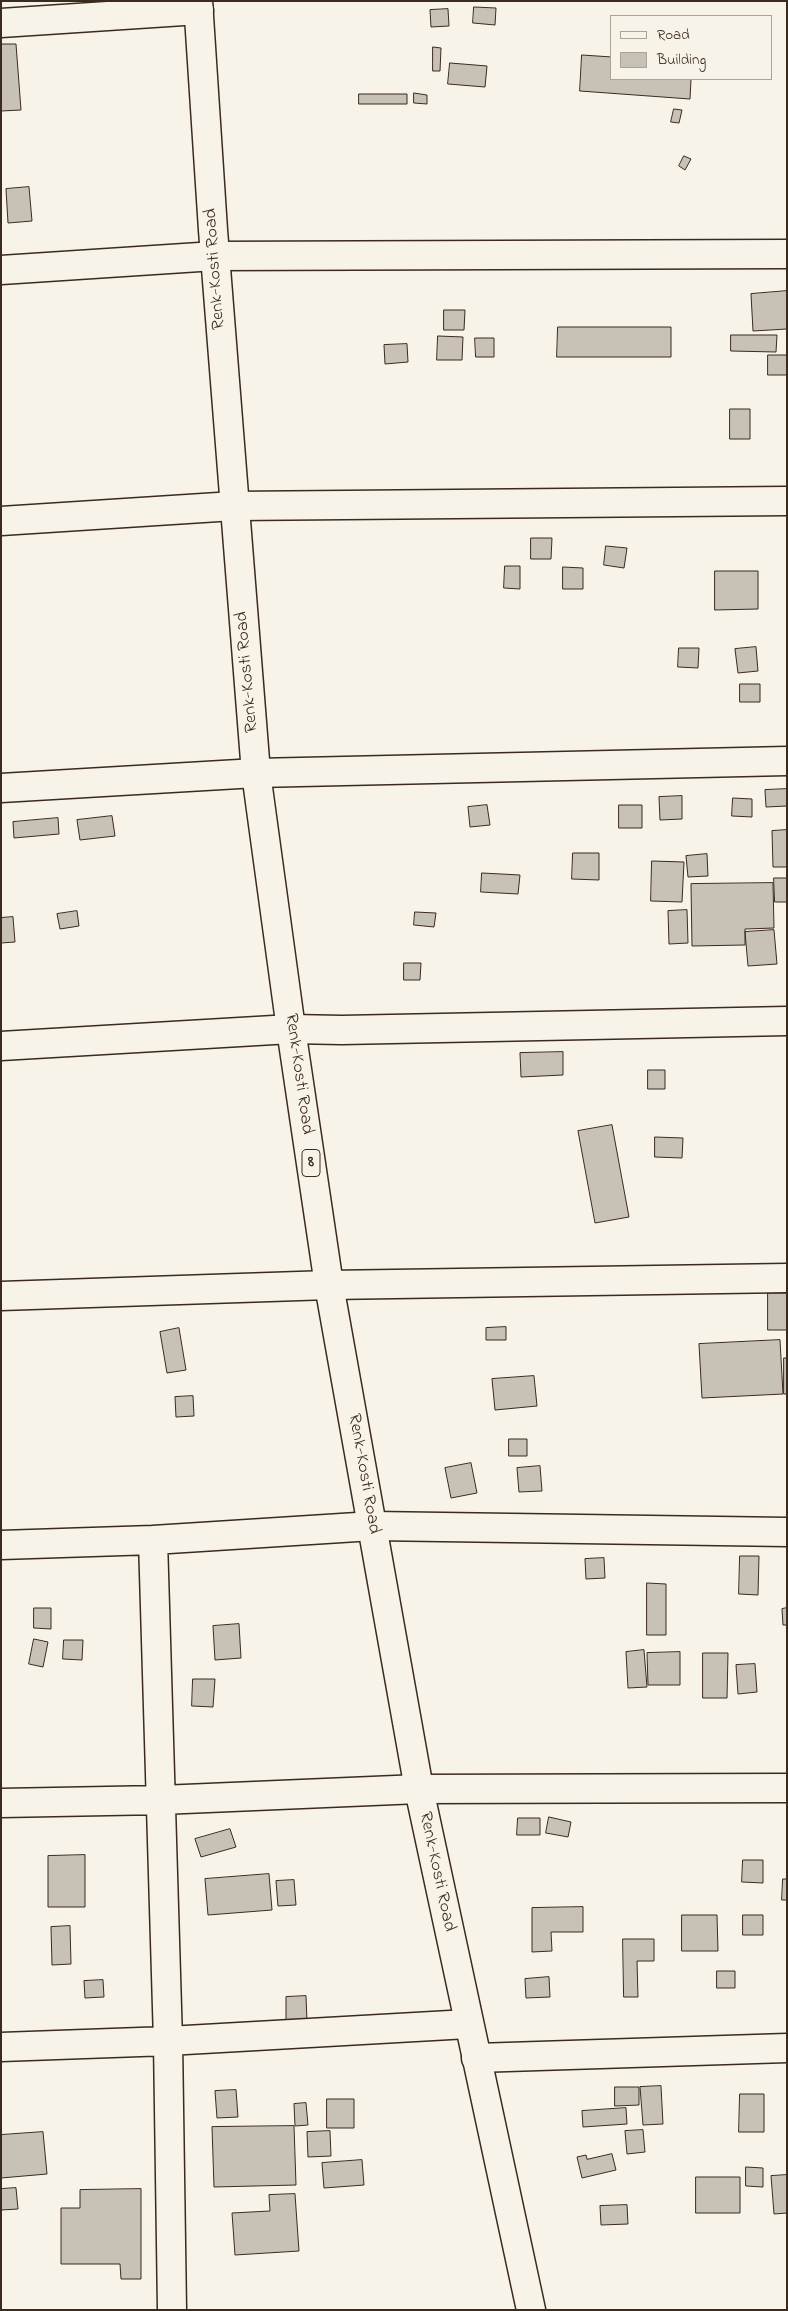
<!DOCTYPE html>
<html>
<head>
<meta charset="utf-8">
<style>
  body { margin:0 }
  #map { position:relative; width:788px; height:2311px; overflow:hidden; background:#f7f3e8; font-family:"Indie Flower",sans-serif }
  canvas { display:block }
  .frame { position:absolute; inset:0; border:2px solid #3b2a1e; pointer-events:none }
  .legend { position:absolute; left:610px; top:15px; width:162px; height:65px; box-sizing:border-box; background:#f7f3e8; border:1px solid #aca397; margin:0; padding:6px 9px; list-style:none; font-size:15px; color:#3b2a1e }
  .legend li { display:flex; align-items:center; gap:10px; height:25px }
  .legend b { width:25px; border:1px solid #aca397 }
</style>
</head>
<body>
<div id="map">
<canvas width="788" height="2311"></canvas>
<div class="frame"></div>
<ul class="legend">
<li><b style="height:6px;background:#f7f3e8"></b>Road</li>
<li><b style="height:14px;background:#c8c1b6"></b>Building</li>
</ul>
</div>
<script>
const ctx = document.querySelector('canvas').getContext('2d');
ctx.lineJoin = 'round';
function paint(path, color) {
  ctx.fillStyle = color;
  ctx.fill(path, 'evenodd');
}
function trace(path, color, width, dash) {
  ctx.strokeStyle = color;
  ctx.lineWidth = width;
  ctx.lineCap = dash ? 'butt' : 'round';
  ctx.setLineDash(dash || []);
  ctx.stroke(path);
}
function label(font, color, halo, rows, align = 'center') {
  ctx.font = font + ' "Indie Flower",sans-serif';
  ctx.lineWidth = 4;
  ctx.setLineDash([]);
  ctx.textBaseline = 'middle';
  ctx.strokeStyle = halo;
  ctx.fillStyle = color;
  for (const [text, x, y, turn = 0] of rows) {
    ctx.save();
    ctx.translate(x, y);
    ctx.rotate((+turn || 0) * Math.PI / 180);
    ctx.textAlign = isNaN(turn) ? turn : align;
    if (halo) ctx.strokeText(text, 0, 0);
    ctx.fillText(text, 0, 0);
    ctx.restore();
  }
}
const building = new Path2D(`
  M474 7 496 8 495 25 473 23Z
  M448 9 449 26 431 27 430 10Z
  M1 44H16L21 110 1 111Z
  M433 47 441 48 440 71H433Z
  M582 55 612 57V79H691L690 99 580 91Z
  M450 63 487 66 485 87 448 84Z
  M414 93 427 95V104L414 103Z
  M359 94H407V104H359Z
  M674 109 682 110 679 123 671 122Z
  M684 156 691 159 685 170 679 166Z
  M29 187 32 221 8 223 6 189Z
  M787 291V329L753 331 751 294Z
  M444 310H465L464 330H444Z
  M558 327H671V357H557Z
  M731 335H777L776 352 731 351Z
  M438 336 463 337 462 360H437Z
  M475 338H494V357H476Z
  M407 344 408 362 385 364 384 345Z
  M768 355H787V375H768Z
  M730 409H750V439H730Z
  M531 538H552L551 559H531Z
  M606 546 627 548 624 568 604 565Z
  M505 566H520V589L504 588Z
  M563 567 583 568V589H563Z
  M715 571H758V609L715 610Z
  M756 647 758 671 738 673 735 649Z
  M679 648H699L698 668 678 667Z
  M740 684H760V702H740Z
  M787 789V806L766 807 765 790Z
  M682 796V819L660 820 659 797Z
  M733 798 752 799V817L732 816Z
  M487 805 490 825 470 827 468 807Z
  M619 805H642V828H619Z
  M112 816 115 836 80 840 77 820Z
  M58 818 59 834 14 838 13 822Z
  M787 830V867H773L772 831Z
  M573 853H599V880L572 879Z
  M707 854 708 876 688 877 686 856Z
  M652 861 684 862 682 902 651 901Z
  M482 873 520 875 518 894 481 892Z
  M774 878H787V902H775Z
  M773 883 774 928 745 929V945L692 946 691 884Z
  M687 910 688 943 669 944 668 911Z
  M77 911 79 926 60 929 57 914Z
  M415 912 436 913 434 927 414 925Z
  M13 917 15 942 1 943V918Z
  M774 930 777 964 748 966 745 932Z
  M404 963H421L420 980H404Z
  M563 1052V1075L521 1077 520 1053Z
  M648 1070H665V1089H648Z
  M612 1125 629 1217 595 1223 578 1131Z
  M655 1137 683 1138 682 1158 655 1157Z
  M768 1293H787V1330H768Z
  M506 1327V1340H486V1328Z
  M179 1328 186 1370 167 1373 160 1332Z
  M780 1340 783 1394 702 1398 699 1344Z
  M784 1358H787V1394H784Z
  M534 1376 537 1406 495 1410 492 1379Z
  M193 1396 194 1416 176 1417 175 1397Z
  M509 1439H527V1456H509Z
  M471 1463 477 1493 451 1498 445 1468Z
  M540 1466 542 1491 519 1492 517 1468Z
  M740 1556H759L758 1595 739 1594Z
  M604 1558 605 1578 586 1579 585 1559Z
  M647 1583 666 1584V1635H647Z
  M34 1608H51V1629L34 1628Z
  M787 1608V1625H783L782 1609Z
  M239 1624 241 1658 215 1660 213 1626Z
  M34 1639 48 1642 43 1667 29 1664Z
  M64 1640H83L82 1660 63 1659Z
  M644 1650 647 1687 628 1688 626 1652Z
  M680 1652V1685H648L647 1653Z
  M703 1653H728L727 1698H703Z
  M755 1664 757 1692 738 1694 736 1665Z
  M193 1679H215L213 1707 192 1706Z
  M549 1817 571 1822 568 1837 546 1833Z
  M518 1818H540V1835H517Z
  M230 1829 236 1847 201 1857 195 1839Z
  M85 1855V1907H48V1856Z
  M743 1860H763V1883L742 1882Z
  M269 1874 272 1910 208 1915 205 1879Z
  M783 1879H787V1900H782Z
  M294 1880 296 1905 278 1906 276 1881Z
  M583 1907V1932H551L552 1951 532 1952V1908Z
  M682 1915H717L718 1951H682Z
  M743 1915H763V1935H743Z
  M70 1926 71 1964 52 1965 51 1927Z
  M623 1939H654V1961H637L638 1997H624Z
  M717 1971H735V1988H717Z
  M549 1977 550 1997 526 1998 525 1979Z
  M103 1980 104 1997 85 1998 84 1981Z
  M306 1996 307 2022H286V1997Z
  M661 2086 663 2124 643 2125 640 2087Z
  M615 2087H639V2105L615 2106Z
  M236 2090 238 2117 217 2118 215 2091Z
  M740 2094H764V2132H739Z
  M327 2099H354V2128H327Z
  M306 2103 308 2125 295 2126 294 2104Z
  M626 2108 627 2124 583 2127 582 2111Z
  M294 2126 296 2185 214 2187 212 2127Z
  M643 2130 645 2152 627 2154 625 2131Z
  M330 2131 331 2156 308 2157 307 2132Z
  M43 2132 47 2174 1 2178V2135Z
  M612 2154 616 2170 582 2178 577 2157 586 2155 587 2159Z
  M362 2160 364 2185 324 2188 322 2163Z
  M746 2167 763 2168V2187L746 2186Z
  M787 2175V2213L774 2214 771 2176Z
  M696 2177H740V2213H696Z
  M16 2188 18 2209 1 2210V2189Z
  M141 2189V2279H121L120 2264H61V2208H80V2190Z
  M295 2194 299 2251 235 2255 232 2213 270 2211 269 2195Z
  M627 2205 628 2224 601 2225 600 2206Z`);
paint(building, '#c8c1b6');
trace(building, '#3b2a1e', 1);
const minor = new Path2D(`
  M1 23 199 10
  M1 270 215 256 787 254
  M1 521 234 506 787 501
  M1 788 256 773 787 761
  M1 1046 291 1029 342 1030 787 1021
  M1 1296 329 1285 787 1278
  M1 1545 153 1540
  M1 1803 161 1800 419 1789 787 1788
  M1 2047 168 2041 468 2024
  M476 2058 787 2048
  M172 2310 168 2041 153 1540 373 1526 787 1532`);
const primary = new Path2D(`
  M198 1 213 230 256 773 291 1029 329 1285 419 1789 531 2310`);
trace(minor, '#3b2a1e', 31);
trace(primary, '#3b2a1e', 31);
trace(minor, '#f7f3e8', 28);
trace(primary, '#f7f3e8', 28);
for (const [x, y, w] of [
  [311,1163,18]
]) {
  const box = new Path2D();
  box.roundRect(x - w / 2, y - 13.5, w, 27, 4);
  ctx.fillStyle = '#f7f3e8';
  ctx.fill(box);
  trace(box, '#3b2a1e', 1);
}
label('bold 16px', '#3b2a1e', null, [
  ["8",311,1163]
]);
label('18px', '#3b2a1e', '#f7f3e8', [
  ["Renk-Kosti Road",216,269,-94],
  ["Renk-Kosti Road",248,672,-95],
  ["Renk-Kosti Road",298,1074,82],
  ["Renk-Kosti Road",363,1474,80],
  ["Renk-Kosti Road",436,1872,78]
]);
</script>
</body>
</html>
